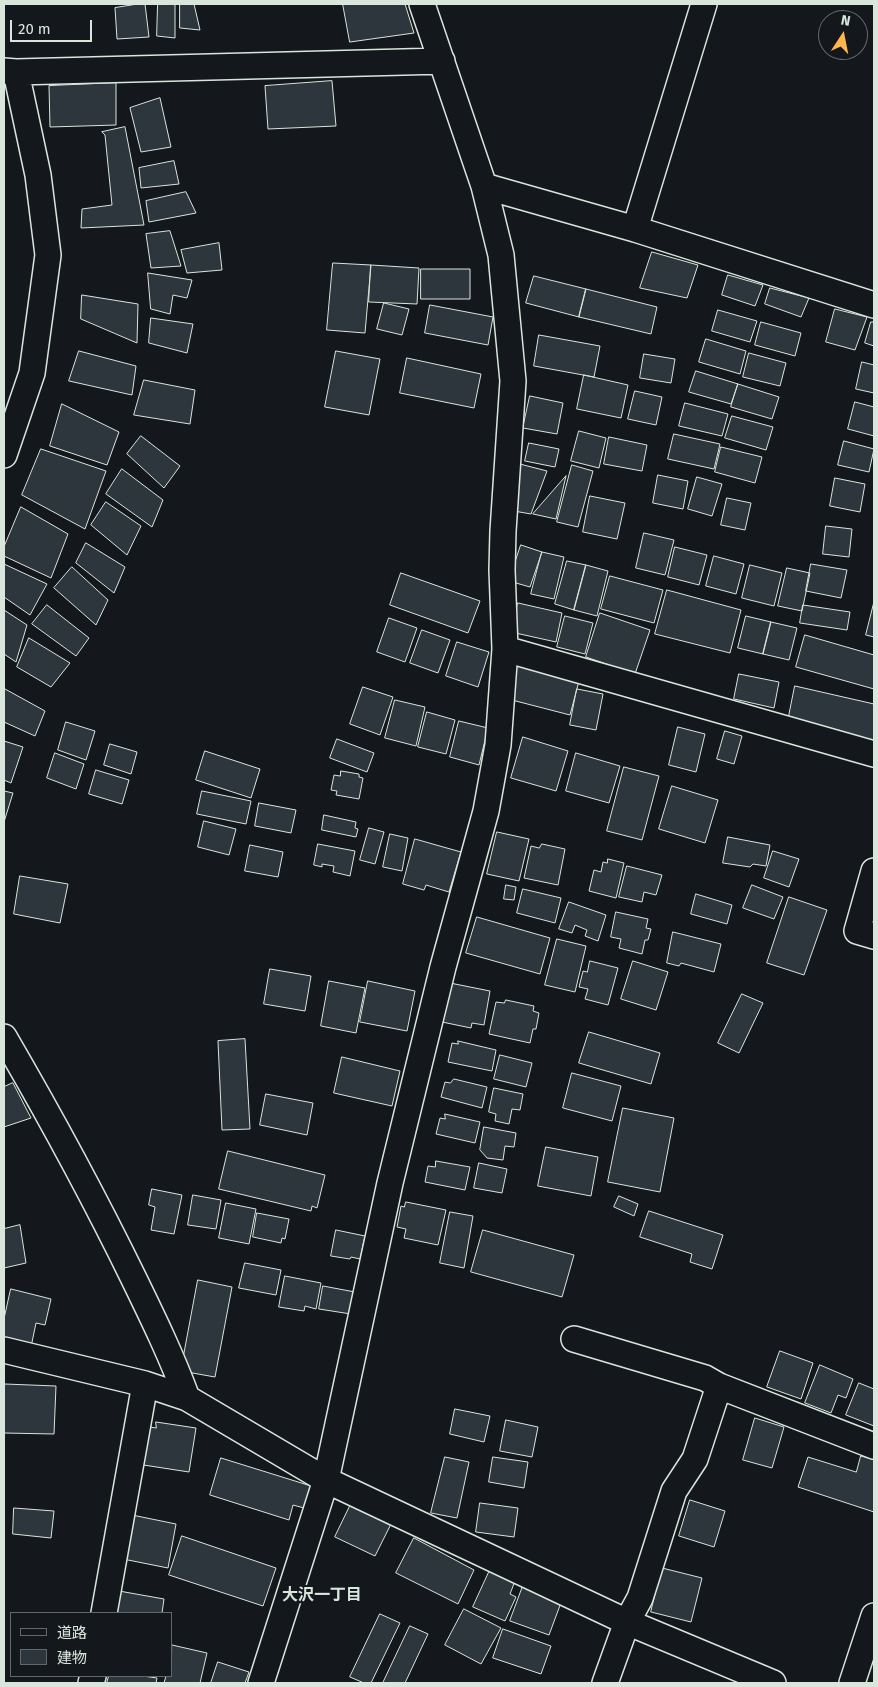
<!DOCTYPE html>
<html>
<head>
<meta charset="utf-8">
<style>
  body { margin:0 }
  #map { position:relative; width:878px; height:1687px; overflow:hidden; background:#14181c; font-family:"Fira Sans","Noto Sans JP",sans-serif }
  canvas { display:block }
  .frame { position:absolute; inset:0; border:5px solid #d8e6dc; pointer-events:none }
  .legend { position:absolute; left:10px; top:1612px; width:162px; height:65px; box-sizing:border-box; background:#14181c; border:1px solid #626a69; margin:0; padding:6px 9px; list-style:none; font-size:15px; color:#d8e6dc }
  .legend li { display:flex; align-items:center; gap:10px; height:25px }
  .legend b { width:25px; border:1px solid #626a69 }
  .north { position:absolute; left:818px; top:10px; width:50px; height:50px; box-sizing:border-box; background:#14181c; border:1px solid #626a69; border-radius:50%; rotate:11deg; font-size:14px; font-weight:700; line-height:20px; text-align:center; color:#d8e6dc }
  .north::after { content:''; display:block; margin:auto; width:18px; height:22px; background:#ffb74d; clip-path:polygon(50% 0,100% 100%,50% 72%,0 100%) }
  .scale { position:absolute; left:10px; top:20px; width:82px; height:22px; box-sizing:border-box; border:2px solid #d8e6dc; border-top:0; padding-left:6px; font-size:15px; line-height:18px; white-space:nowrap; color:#d8e6dc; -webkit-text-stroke:4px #14181c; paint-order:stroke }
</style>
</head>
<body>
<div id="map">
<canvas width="878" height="1687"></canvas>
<div class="frame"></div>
<ul class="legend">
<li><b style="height:6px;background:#14181c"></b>道路</li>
<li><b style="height:14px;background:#2c363c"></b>建物</li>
</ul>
<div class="north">N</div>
<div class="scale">20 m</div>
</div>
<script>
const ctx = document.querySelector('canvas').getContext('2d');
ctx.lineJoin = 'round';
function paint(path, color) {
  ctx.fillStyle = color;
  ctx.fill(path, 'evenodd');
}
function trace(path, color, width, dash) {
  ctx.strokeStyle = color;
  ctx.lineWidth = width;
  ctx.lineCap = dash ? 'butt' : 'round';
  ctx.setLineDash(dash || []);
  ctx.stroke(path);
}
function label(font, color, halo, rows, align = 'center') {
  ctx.font = font + ' "Fira Sans","Noto Sans JP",sans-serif';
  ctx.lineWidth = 4;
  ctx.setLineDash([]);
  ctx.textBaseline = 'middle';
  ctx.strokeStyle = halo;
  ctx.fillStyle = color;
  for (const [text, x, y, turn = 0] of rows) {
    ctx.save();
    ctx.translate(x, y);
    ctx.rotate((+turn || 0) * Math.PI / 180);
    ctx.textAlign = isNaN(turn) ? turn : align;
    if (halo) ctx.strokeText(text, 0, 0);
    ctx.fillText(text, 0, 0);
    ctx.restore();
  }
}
const building = new Path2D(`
  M138 4H145L149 37 117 39 115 8Z
  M158 4H175V38L157 36Z
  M180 4H194L200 30 180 28Z
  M343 4H405L414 33 350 42Z
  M332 81 336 126 268 129 265 86Z
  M116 83V125L50 127 49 86Z
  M160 98 171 147 141 152 130 108Z
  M125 127 144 225 81 228 82 209 112 205 105 135 102 132Z
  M174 161 179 184 141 188 139 168Z
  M186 192 196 213 149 222 146 201Z
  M170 231 181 266 151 268 146 234Z
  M219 243 222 270 187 273 181 250Z
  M652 252 698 265 687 298 640 288Z
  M333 263 371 265 365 333 327 330Z
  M371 265 419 268 417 304 369 302Z
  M421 269H470V299H421Z
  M148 273 192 280 187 298 173 295 170 314 151 309Z
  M728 275 763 285 755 306 722 295Z
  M534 276 586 289 579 317 526 303Z
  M770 288 809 298 801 317 765 304Z
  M586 289 657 307 651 334 579 317Z
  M82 295 138 304 137 343 81 319Z
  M384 303 409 309 402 335 377 329Z
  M430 305 493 317 488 345 425 333Z
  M835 309 867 317 855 350 826 342Z
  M718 310 757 321 750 342 712 331Z
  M151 318 193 324 187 353 149 343Z
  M761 322 801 333 795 356 755 345Z
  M871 322H874V346L865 343Z
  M539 335 600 346 594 377 534 366Z
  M706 339 746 351 740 374 699 362Z
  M79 351 136 366 132 395 69 381Z
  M336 351 380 359 369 415 325 407Z
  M749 353 786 363 780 386 743 377Z
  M644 354 675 359 671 383 640 378Z
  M407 358 481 374 474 408 400 393Z
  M862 362 874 365V393L856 389Z
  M696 371 738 384 731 404 689 392Z
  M584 375 628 385 621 418 577 409Z
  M144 380 195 390 190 424 134 415Z
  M738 384 779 397 772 419 731 407Z
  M635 391 662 397 656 425 628 419Z
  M530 396 563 403 557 434 523 428Z
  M855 402 874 407V436L848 429Z
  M685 403 728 414 722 436 679 426Z
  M62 404 119 432 107 465 50 446Z
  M732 416 773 427 766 450 725 438Z
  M579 431 606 438 599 468 571 461Z
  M674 434 720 444 714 469 668 459Z
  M141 436 180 466 164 488 127 454Z
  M609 437 647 445 642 471 604 464Z
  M844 441 874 449 869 472 838 465Z
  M529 443 559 449 555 467 525 461Z
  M721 447 762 457 755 483 715 472Z
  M41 449 106 471 85 529 22 495Z
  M516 463 547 471 531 514 508 510Z
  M572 465 593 471 578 527 557 522Z
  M122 469 163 500 152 527 106 494Z
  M658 475 688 481 683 509 653 503Z
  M566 476 556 519 533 514Z
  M697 477 722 484 712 516 688 509Z
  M835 478 865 484 860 512 830 506Z
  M590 496 625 503 617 539 583 532Z
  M727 498 751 503 745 530 721 525Z
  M106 502 141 526 127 555 91 525Z
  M21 507 68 534 51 578 4 556V547Z
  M826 526 852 529 849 557 823 554Z
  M644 533 674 540 665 575 636 568Z
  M86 543 125 567 114 593 76 563Z
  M521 545 542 552 530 587 509 581Z
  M675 547 707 555 699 585 668 577Z
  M542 552 564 557 554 599 531 594Z
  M714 556 744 564 736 594 706 586Z
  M567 561 586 565 574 610 555 604Z
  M4 564 47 584 30 615 4 597Z
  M811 564 847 570 841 598 806 591Z
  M586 565 608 571 597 616 574 610Z
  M750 565 782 573 774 606 742 598Z
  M72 567 108 600 96 625 54 588Z
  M787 568 810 573 802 611 778 606Z
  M401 573 480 601 468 633 390 605Z
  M610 576 663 590 654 623 601 609Z
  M667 590 741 610 730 653 655 634Z
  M874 602V637L866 635Z
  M518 603 562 613 556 642 511 632Z
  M47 605 89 638 76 656 32 624Z
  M803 605 850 612 847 630 800 623Z
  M4 610 27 625 16 662 4 654Z
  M600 613 650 630 635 674 586 657Z
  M565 616 593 623 585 654 557 647Z
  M746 616 771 622 763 654 738 648Z
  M389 618 417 628 405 662 377 652Z
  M771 622 797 628 789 660 763 654Z
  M422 630 450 640 438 673 410 663Z
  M805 635 874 655V689L796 667Z
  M29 638 70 663 51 687 17 667Z
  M457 642 489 652 478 687 446 676Z
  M517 665 579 681 570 715 508 699Z
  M739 674 779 682 774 708 734 699Z
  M795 686 874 704V741L788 721Z
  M363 687 393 697 380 735 350 724Z
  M5 689 45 711 35 736 4 722V692Z
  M577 689 603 694 596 730 570 725Z
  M395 700 425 707 416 746 385 738Z
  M427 712 455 720 446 754 418 747Z
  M459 721 488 728 479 765 450 757Z
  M66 722 95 731 86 760 58 750Z
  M678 727 705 734 696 772 669 765Z
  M725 731 742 736 734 764 717 759Z
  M523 737 568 751 556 791 511 778Z
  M337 739 374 753 367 772 330 758Z
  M4 741 23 747 11 783 4 780Z
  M110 744 137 752 131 774 104 765Z
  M205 751 260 769 251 798 196 780Z
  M55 753 84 764 76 789 47 778Z
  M576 753 620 766 609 803 566 791Z
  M624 767 659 776 642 840 607 831Z
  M96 770 129 780 122 804 89 794Z
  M341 771 359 774V777L363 778 359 799 336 795 337 791 331 790 334 775 340 776Z
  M672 786 718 800 705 843 659 829Z
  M4 791 13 793 4 822Z
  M202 791 251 801 246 824 197 814Z
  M259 803 296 810 291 833 255 826Z
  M324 815 356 822 355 828 358 829 356 837 322 830Z
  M204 821 236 829 229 855 198 847Z
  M369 828 384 832 375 864 360 860Z
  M497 832 529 839 519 881 487 874Z
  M390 834 408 838 402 871 383 867Z
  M728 837 770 845 766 866 753 864 750 867 723 863Z
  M415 839 461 852 449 892 426 885 424 890 403 884Z
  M318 844 355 851 350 876 333 872 334 866 322 864V867L314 865Z
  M542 844 565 849 558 885 524 878 531 846 539 848Z
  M250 845 283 852 278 877 245 871Z
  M773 851 799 859 789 887 764 878Z
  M608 859 624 863 616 898 589 891 594 870 601 872 603 862 607 863Z
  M627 866 662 875 656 895 644 892 642 902 619 897Z
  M20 876 68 884 60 923 14 914Z
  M506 885 516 887 514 900 504 899Z
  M752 885 783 897 774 919 743 908Z
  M523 889 561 898 555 923 517 913Z
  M696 894 732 905 727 924 691 914Z
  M789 897 827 910 804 975 767 963Z
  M569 902 606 915 598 941 585 936 587 930 575 925 572 933 559 929Z
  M616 912 648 919 646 928 651 929 648 940H645L642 954 619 948 621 939 611 937Z
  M477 917 550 938 540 974 466 953Z
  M673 932 721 944 714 972 681 963 679 966 667 963Z
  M557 939 586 946 575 992 545 985Z
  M590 961 618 968 608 1005 585 999 588 989 579 987 583 971 587 972Z
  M633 961 668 972 656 1010 621 999Z
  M270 969 311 976 305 1011 264 1004Z
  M329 981 365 988 356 1033 321 1026Z
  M368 981 415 991 407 1031 360 1022Z
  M450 983 490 991 484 1025 472 1023 471 1028 442 1022Z
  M742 994 763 1003 739 1053 718 1043Z
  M506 1000 534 1006 533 1011 539 1013 536 1029H533L530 1043 489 1034 496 1002 504 1003Z
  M589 1032 660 1053 651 1084 579 1063Z
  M245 1039 250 1129 222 1130 218 1041Z
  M458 1041 496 1050 492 1071 448 1062 452 1043 458 1044Z
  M500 1055 532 1063 526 1087 494 1079Z
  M342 1057 400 1071 392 1106 334 1093Z
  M572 1073 621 1086 612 1121 563 1108Z
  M454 1079 487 1087 482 1108 441 1097 445 1082 450 1083Z
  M13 1083 31 1118 4 1127V1087Z
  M494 1088 523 1094 520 1110 512 1109 509 1124 495 1121 496 1114 489 1112Z
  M266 1094 313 1103 307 1135 260 1125Z
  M623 1108 674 1118 660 1192 608 1182Z
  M445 1114 480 1122 475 1143 436 1134 440 1118 445 1119Z
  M484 1127 516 1133 514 1147 505 1146 503 1160 487 1158 480 1150Z
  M546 1147 598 1157 591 1196 538 1186Z
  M228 1151 325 1175 317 1208 312 1206 311 1211 219 1189Z
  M436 1161 470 1167 465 1190 425 1182 428 1166 435 1167Z
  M479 1163 507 1169 502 1193 474 1188Z
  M152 1189 182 1195 174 1234 151 1230 155 1207 149 1205Z
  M193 1195 221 1200 216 1229 188 1225Z
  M619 1196 638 1204 634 1216 614 1207Z
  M406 1202 446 1210 438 1245 404 1238 406 1229 397 1227 401 1206 404 1207Z
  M226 1203 256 1209 249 1244 219 1238Z
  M649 1211 723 1235 712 1269 690 1262 692 1254 640 1237Z
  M450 1212 473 1216 464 1268 440 1263Z
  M257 1213 289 1219 285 1239 282 1238 281 1243 253 1237Z
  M20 1225 26 1263 4 1268V1229Z
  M336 1230 365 1236 360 1259 351 1257 350 1259 331 1256Z
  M483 1230 574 1255 562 1297 471 1272Z
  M245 1263 281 1270 276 1295 239 1288Z
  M285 1276 321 1283 316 1309 305 1306 304 1311 279 1307Z
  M198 1280 232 1287 215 1377 181 1371Z
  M323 1286 355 1292 351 1314 319 1309Z
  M11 1289 51 1299 45 1325 36 1323 31 1347 4 1341V1319Z
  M780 1351 813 1363 801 1399 767 1387Z
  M820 1365 853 1379 846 1398 838 1395 831 1413 805 1403Z
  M859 1383 874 1389V1426L846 1415Z
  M5 1384 56 1386 54 1434 4 1433Z
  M455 1409 490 1416 484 1442 450 1434Z
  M755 1418 784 1427 772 1468 743 1460Z
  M506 1420 538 1427 532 1457 500 1451Z
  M156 1422 196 1428 189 1472 137 1464 143 1426 156 1428Z
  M861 1456 874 1460V1512L798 1487 808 1457 856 1472Z
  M445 1457 469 1462 457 1518 431 1513Z
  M493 1457 528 1462 524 1488 489 1482Z
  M221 1458 311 1486 304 1508 293 1505 289 1520 210 1495Z
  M690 1500 725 1511 714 1547 679 1536Z
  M480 1503 518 1508 514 1537 476 1532Z
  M351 1504 391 1524 375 1556 335 1537Z
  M14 1508 54 1511 51 1538 13 1534Z
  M132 1515 176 1524 168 1568 123 1559Z
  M182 1536 276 1568 263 1606 169 1575Z
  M414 1538 474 1570 458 1604 396 1573Z
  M662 1568 702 1578 691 1622 651 1612Z
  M490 1570 515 1581 510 1594 516 1597 505 1621 473 1607Z
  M523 1586 562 1600 549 1635 510 1621Z
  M119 1591 164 1599 162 1613H116Z
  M464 1609 501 1628 481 1664 445 1645Z
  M380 1614 400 1623 371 1683H364L350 1677Z
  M410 1626 428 1634 405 1683H383Z
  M503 1629 551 1646 541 1674 493 1658Z
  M172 1645 207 1653 200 1683H164L166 1676H171Z
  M218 1662 249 1672 245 1683H211Z
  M109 1676H143L157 1678 156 1683H107Z`);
paint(building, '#2c363c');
trace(building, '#d8e6dc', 1);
const street = new Path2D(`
  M4 71 16 72 442 61
  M484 186 635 229 874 305
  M635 229 704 4
  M4 455 32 373 48 255 38 175 16 72
  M505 649 874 754
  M874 871 857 931 874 936
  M4 1037C50 1116 94 1197 134 1279 153 1318 172 1357 187 1398
  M574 1339 705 1378 719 1386 874 1446
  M4 1350 145 1384 187 1398 326 1480 627 1622 773 1683
  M104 1613 145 1384
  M91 1683 93 1676
  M261 1683 326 1480 390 1183 443 967 486 811 498 745 505 649 502 570 503 531 513 381 501 255 484 186 422 4
  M605 1683 627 1622 640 1598 674 1491 695 1459 719 1386
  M852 1683 874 1616`);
trace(street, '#d8e6dc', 28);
trace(street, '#14181c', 25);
label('bold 16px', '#d8e6dc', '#14181c', [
  ["大沢一丁目",322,1596]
]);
</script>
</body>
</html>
